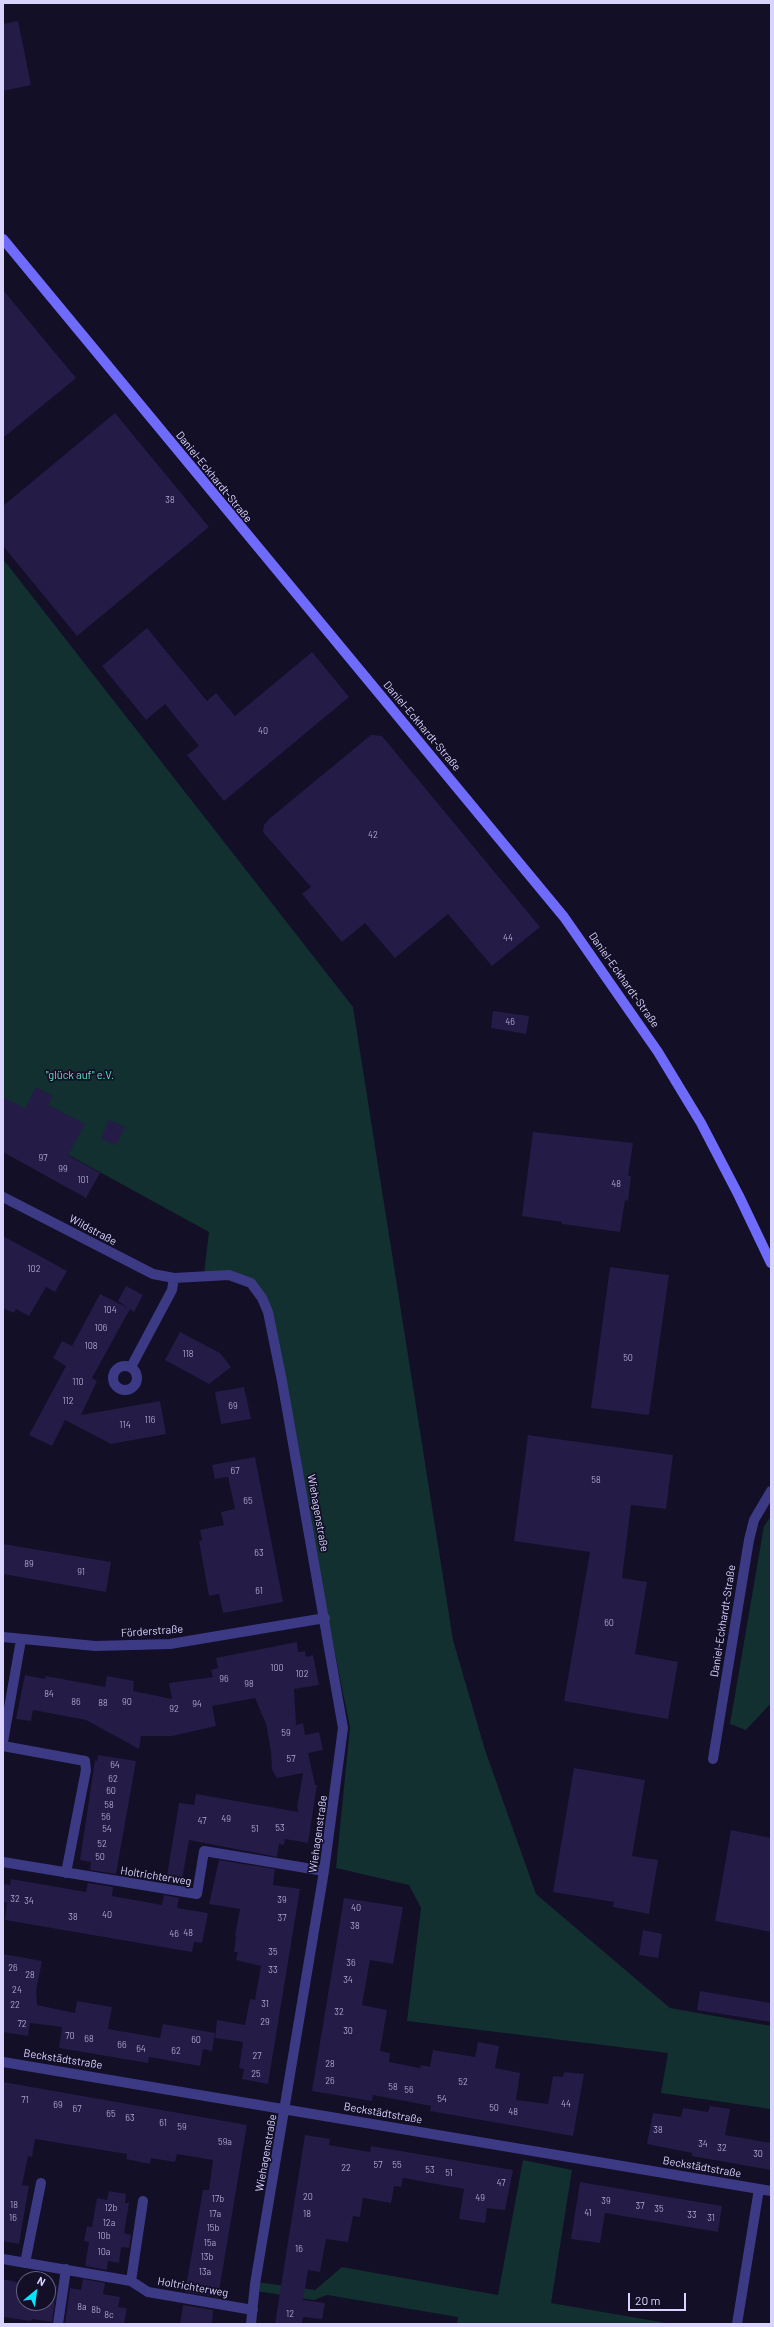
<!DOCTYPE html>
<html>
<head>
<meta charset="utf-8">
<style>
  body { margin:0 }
  #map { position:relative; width:774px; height:2327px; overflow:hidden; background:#130f26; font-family:Barlow,sans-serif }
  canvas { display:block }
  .frame { position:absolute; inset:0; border:4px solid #d9d4ff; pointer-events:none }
  .north { position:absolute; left:16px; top:2271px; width:40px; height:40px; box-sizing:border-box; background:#130f26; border:1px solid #625e7d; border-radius:50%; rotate:29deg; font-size:11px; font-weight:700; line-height:16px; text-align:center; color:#d9d4ff }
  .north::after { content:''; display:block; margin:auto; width:14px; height:18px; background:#00e5ff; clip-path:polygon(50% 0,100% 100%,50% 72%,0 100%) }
  .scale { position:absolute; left:628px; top:2293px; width:58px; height:18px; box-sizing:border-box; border:2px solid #d9d4ff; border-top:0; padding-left:5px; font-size:12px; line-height:14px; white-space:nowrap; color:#d9d4ff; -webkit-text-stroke:3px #130f26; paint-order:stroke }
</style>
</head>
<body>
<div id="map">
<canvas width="774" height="2327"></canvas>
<div class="frame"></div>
<div class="north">N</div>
<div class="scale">20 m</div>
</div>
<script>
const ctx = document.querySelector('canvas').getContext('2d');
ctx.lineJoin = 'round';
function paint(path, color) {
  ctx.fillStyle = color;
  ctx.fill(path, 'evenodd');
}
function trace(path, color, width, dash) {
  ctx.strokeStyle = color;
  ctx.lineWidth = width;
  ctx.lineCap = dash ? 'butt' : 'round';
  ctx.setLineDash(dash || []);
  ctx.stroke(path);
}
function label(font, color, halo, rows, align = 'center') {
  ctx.font = font + ' Barlow,sans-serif';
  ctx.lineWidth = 3.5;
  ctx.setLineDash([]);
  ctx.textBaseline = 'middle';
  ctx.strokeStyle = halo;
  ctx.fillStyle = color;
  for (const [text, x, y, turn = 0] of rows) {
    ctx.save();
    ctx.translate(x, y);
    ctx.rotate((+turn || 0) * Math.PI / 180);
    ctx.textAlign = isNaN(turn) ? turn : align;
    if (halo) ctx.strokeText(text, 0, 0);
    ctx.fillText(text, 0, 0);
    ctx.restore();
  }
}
paint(new Path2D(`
  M3 559 353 1007 453 1640 485 1750 536 1894 670 2008 771 2026V2109L661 2093 668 2053 407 2021 421 1908 409 1885 336 1868 350 1727 329 1624 279 1346 254 1283 204 1274 209 1232 3 1119Z
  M771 1516V1703L746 1730 730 1724 764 1526Z
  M523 2160 572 2170 551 2303 672 2324H457L458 2317 327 2295 314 2300 256 2291 257 2282 315 2290 342 2267 498 2295Z`), '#12302f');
paint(new Path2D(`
  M18 21 31 85 3 91V24Z
  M3 290 76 378 3 438Z
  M115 413 209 527 77 636 3 546V506Z
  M147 628 207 701 216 693 235 716 312 652 349 697 224 801 187 755 199 746 165 704 146 720 102 666Z
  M371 735 382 736 540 927 492 966 448 914 395 958 365 923 342 942 302 894 311 887 263 832 264 825 269 819Z
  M493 1011 529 1016 526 1034 491 1028Z
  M36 1087 53 1096 48 1105 85 1124 68 1155 100 1173 86 1198 3 1152V1097L25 1108Z
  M109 1120 125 1127 116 1145 101 1139Z
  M533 1132 633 1143 628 1176H631L628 1201 625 1200 620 1232 562 1224V1222L522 1216Z
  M3 1236 67 1271 55 1292 46 1287 29 1316 16 1309 14 1313 3 1308Z
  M610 1267 669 1275 649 1415 591 1408Z
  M126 1286 143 1295 134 1312 130 1309 92 1378 97 1381 81 1415 160 1401 166 1434 111 1444 65 1420 52 1446 29 1435 66 1366 53 1358 62 1341 72 1346 100 1294 128 1308 118 1301Z
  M180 1332 220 1353 231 1367 209 1384 165 1360Z
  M244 1387 251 1419 221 1424 215 1392Z
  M528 1435 673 1455 666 1509 631 1505 622 1578 647 1582 635 1654 678 1662 668 1719 564 1701 590 1552 514 1541Z
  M255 1457 283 1602 223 1613 219 1594 209 1596 199 1541 202 1540 200 1530 224 1525 221 1512 235 1509 228 1477 215 1479 212 1465Z
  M3 1544 111 1562 106 1592 3 1574Z
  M297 1642 298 1652 305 1651 306 1657 313 1655 319 1685 294 1689 296 1725 303 1723 305 1735 319 1732 323 1750 308 1753 315 1785H317L308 1843 285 1839 284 1845 279 1844 277 1857 189 1840 181 1885 166 1882 179 1803 194 1805 196 1794 299 1812 297 1808 303 1773 277 1778 272 1770 271 1751 266 1724 255 1698 212 1706 216 1726 172 1736H141L139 1749 86 1720 33 1710 31 1721 16 1719 25 1675 45 1679 46 1676 105 1687 107 1676 134 1681 133 1691 172 1699 169 1683 213 1677 211 1670 218 1668 216 1658Z
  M98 1755 136 1761 116 1874 90 1870 91 1862 80 1860 95 1760 97 1761Z
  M574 1768 645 1780 632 1856 658 1860 649 1914 613 1907 614 1902 553 1892Z
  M731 1830 771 1838V1932L715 1921Z
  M219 1860 275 1869 273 1885 300 1889 268 2084 242 2079 244 2069 239 2068 243 2042 215 2038 217 2020 245 2025 250 1999 255 2000 261 1966 236 1960 238 1952H234L236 1937 235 1936 240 1909 209 1904Z
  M11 1879 86 1892 88 1883 113 1887 112 1896 162 1905 164 1895 179 1898 177 1908 208 1913 202 1943 194 1942 192 1952 5 1920 7 1902H3V1884L10 1885Z
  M344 1898 403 1907 393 1964 370 1960 362 2005 387 2010 380 2051 390 2053 389 2062 420 2068 421 2065 430 2067 433 2050 475 2057 478 2042 499 2046 495 2068 520 2073 516 2100 548 2104 553 2076 563 2077 564 2072 584 2074 573 2136 430 2111 431 2106 373 2095 372 2101 312 2091Z
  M643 1930 662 1934 658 1958 639 1955Z
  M3 1954 42 1961 36 1991 37 2005 75 2013 77 2001 112 2007 108 2029 160 2038 163 2024 215 2033 212 2051 203 2049 200 2066 149 2057 148 2063 59 2048 62 2027 30 2023 28 2036 3 2032Z
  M700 1991 771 2003V2022L697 2010Z
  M3 2082 247 2125 218 2297 185 2292 203 2190H209L213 2160 177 2154 175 2162 151 2158 150 2164 126 2159 127 2154 35 2139 32 2157 28 2156 22 2185 29 2186 19 2244 3 2241Z
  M710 2106 730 2109 725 2135 771 2143V2170L692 2156V2153L647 2144 653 2113 681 2117 683 2108 708 2112Z
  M305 2135 330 2139 329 2145 370 2152 371 2146 513 2170 505 2210 487 2208 485 2223 459 2219 464 2189 403 2178 401 2187 394 2186 391 2203 363 2198 360 2217 353 2216 348 2242 326 2239 320 2272 308 2270 303 2300 325 2303 322 2319 303 2317 302 2324H275Z
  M580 2182 722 2206 718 2232 605 2213 600 2243 571 2239Z
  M109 2191 126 2194 125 2203H129L124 2233 131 2235 129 2248 121 2247 119 2263 108 2261 107 2270 85 2266 89 2242 84 2241 87 2226 92 2227 97 2198 107 2200Z
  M3 2279 24 2284V2303H48V2285L57 2286 52 2322 32 2319 31 2321 3 2317Z
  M83 2279 105 2283 103 2294 120 2297 118 2307 127 2308 124 2324H65L70 2288 81 2290Z
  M183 2305 213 2310 212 2324H180Z`), '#241b47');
trace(new Path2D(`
  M3 1197 153 1274 174 1278 229 1275 251 1283 262 1298 268 1312 282 1381 343 1728 324 1871 255 2284 251 2324
  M113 1378a12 12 0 1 1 24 0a12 12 0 1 1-24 0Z
  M131 1367 172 1290 174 1278
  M3 1637 95 1646 170 1644 325 1618
  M3 1742 21 1640
  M3 1746 85 1761 86 1770 66 1873
  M713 1759 749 1540 754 1520 771 1491
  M3 1862 197 1894 204 1851 324 1871
  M3 2062 771 2191
  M3 2259 131 2281 148 2292 253 2310
  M25 2263 41 2183
  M131 2281 143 2201
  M58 2324 66 2269
  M737 2324 759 2189`), '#3d3a85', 10);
trace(new Path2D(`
  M3 239 564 917 658 1052 701 1123 739 1196 771 1263`), '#6f6bff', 10);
label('9px', '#aca6d1', null, [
  ["38",170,500],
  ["40",263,731],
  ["42",373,835],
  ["44",508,938],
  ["46",510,1022],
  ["97",43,1158],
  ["99",63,1169],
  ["101",83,1180],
  ["48",616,1184],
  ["102",34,1269],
  ["104",110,1310],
  ["106",101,1328],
  ["108",91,1346],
  ["118",188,1354],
  ["50",628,1358],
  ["110",78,1382],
  ["112",68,1401],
  ["69",233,1406],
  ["116",150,1420],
  ["114",125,1425],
  ["67",235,1471],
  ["58",596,1480],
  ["65",248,1501],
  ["63",259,1553],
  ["89",29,1564],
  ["91",81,1572],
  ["61",259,1591],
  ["60",609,1623],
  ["100",277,1668],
  ["102",302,1674],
  ["96",224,1679],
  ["98",249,1684],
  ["84",49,1694],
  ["86",76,1702],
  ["90",127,1702],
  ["88",103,1703],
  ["94",197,1704],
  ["92",174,1709],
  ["59",286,1733],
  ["57",291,1759],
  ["64",115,1765],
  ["62",113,1779],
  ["60",111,1791],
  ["58",109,1805],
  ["56",106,1817],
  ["49",226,1819],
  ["47",202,1821],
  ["53",280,1828],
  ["54",107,1829],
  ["51",255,1829],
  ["52",102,1844],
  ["50",100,1857],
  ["32",15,1899],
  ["39",282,1900],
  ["34",29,1901],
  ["40",356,1908],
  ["40",107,1915],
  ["38",73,1917],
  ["37",282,1918],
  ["38",355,1926],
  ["48",188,1933],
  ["46",174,1934],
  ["35",273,1952],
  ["36",351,1963],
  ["26",13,1968],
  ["33",273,1970],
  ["28",30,1975],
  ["34",348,1980],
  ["24",17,1990],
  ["31",265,2004],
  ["22",15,2005],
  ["32",339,2012],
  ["29",265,2022],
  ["72",22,2024],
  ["30",348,2031],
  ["70",70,2036],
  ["68",89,2039],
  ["60",196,2040],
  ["66",122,2045],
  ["64",141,2049],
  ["62",176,2051],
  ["27",257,2056],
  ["28",330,2064],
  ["25",256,2074],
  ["26",330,2081],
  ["52",463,2082],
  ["58",393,2087],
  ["56",409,2090],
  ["54",442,2099],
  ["71",25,2100],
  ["44",566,2104],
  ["69",58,2105],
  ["50",494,2108],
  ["67",77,2109],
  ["48",513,2112],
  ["65",111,2114],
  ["63",130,2118],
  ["61",163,2123],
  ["59",182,2127],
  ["38",658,2130],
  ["59a",225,2142],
  ["34",703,2144],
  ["32",722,2148],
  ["30",758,2154],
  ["57",378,2165],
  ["55",397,2165],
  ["22",346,2168],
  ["53",430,2170],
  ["51",449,2173],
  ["47",501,2183],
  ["20",308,2197],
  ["49",480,2198],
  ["17b",218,2199],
  ["39",606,2201],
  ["18",14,2205],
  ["37",640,2206],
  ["12b",111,2208],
  ["35",659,2209],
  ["41",588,2213],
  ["17a",215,2214],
  ["18",307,2214],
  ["33",692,2215],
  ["16",13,2218],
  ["31",711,2218],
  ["12a",109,2223],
  ["15b",213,2228],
  ["10b",104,2236],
  ["15a",210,2243],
  ["16",299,2249],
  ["10a",104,2252],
  ["13b",207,2257],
  ["13a",205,2272],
  ["8a",82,2307],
  ["8b",96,2310],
  ["12",290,2314],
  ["8c",109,2315]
]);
label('11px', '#d9d4ff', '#130f26', [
  ["Daniel-Eckhardt-Straße",214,477,51],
  ["Daniel-Eckhardt-Straße",422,726,50],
  ["Daniel-Eckhardt-Straße",624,980,55],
  ["Wildstraße",93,1230,28],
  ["Wiehagenstraße",318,1513,80],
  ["Daniel-Eckhardt-Straße",723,1621,-81],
  ["Förderstraße",152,1631,-4],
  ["Wiehagenstraße",318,1834,-82],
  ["Holtrichterweg",156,1876,9],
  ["Beckstädtstraße",63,2059,9],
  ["Beckstädtstraße",383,2113,10],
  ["Wiehagenstraße",266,2153,-80],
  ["Beckstädtstraße",702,2167,10],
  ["Holtrichterweg",193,2287,10]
]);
label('11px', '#5fe0c0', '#130f26', [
  ["\"glück auf\" e.V.",80,1075]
]);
</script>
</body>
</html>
